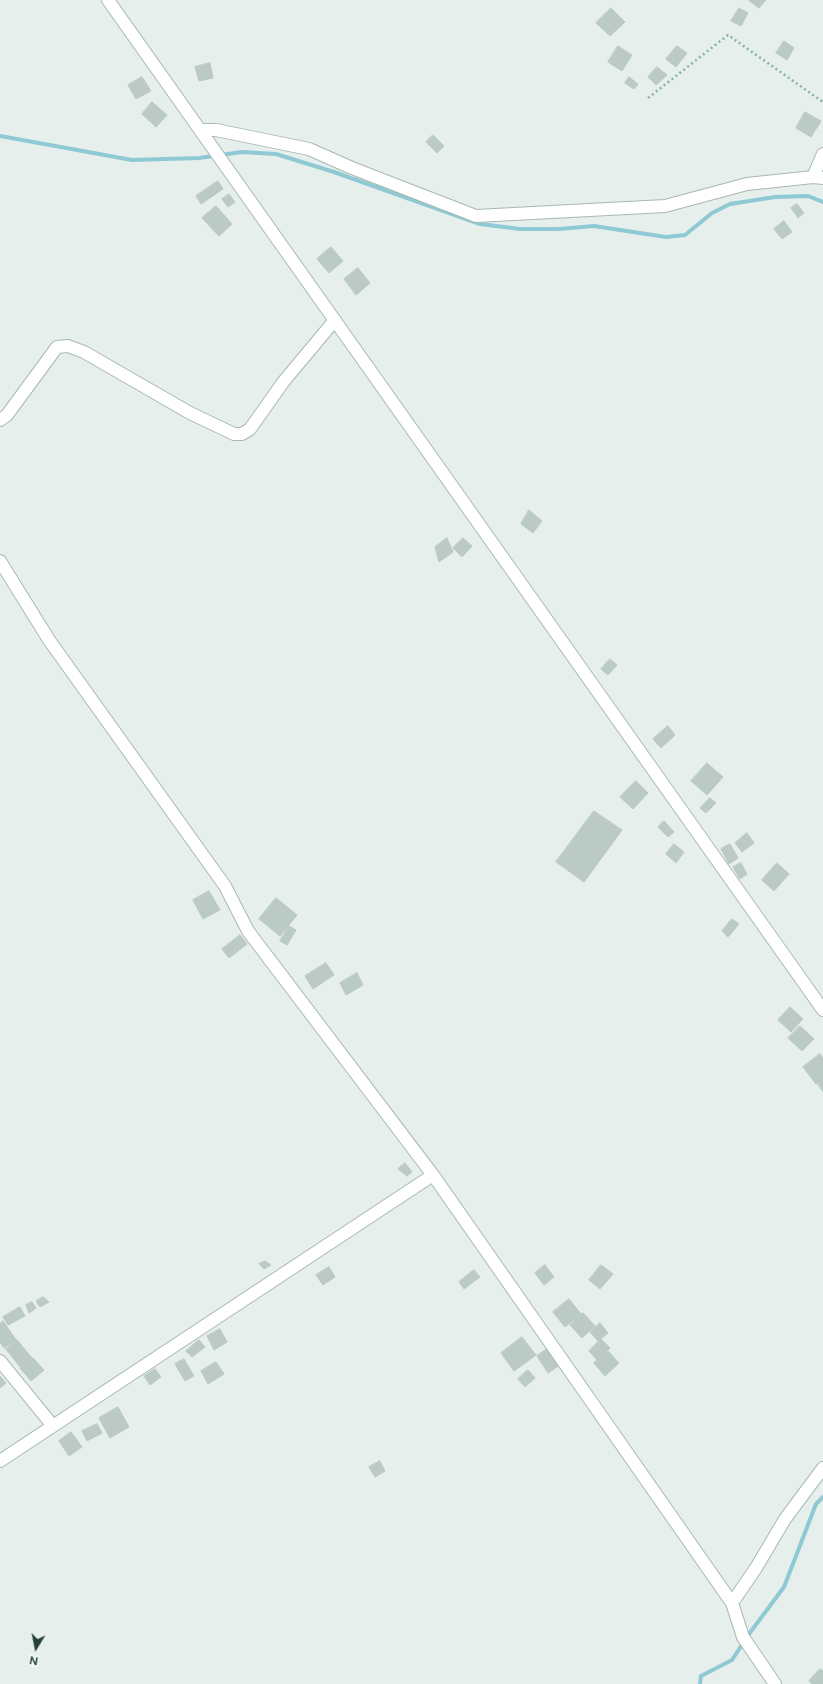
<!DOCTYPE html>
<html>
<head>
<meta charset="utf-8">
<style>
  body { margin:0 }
  #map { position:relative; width:823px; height:1684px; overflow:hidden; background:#e6efeb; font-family:Figtree,sans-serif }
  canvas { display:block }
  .north { position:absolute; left:16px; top:1628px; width:40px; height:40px; -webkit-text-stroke:3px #f7fbf9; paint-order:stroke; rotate:190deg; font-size:11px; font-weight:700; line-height:16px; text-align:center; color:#24423a }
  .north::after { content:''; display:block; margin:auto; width:14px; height:18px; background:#24423a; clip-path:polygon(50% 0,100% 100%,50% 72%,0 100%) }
</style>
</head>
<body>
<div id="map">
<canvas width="823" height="1684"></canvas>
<div class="north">N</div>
</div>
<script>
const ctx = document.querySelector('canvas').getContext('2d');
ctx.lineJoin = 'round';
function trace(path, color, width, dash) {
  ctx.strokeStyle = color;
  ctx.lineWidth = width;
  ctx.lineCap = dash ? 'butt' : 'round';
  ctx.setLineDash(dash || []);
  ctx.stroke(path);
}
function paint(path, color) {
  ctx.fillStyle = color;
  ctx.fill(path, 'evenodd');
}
trace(new Path2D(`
  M0 136 132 160 199 158 242 152 276 154 334 172 480 224 520 229H559L594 226 666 237 685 235 712 213 730 204 775 197 808 196 823 202
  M700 1684 701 1676 732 1660 749 1634 784 1587 816 1504 823 1497`), '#8ec9d4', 4);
const building = new Path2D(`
  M749 0H766L759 8Z
  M611 8 625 22 610 36 596 23Z
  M739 8 748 13 741 26 731 21Z
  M784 41 794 48 787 60 776 53Z
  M618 46 632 55 622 71 608 62Z
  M677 46 687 53 676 67 666 59Z
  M210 63 213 78 199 81 195 67Z
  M657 67 667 75 656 85 648 77Z
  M142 77 151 91 136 99 128 85Z
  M629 77 638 84 634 89 625 83Z
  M152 102 167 115 156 127 142 114Z
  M805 112 821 121 811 137 796 128Z
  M433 135 444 146 437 153 426 142Z
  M218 181 223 189 201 204 196 196Z
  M229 194 235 202 228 207 222 199Z
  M797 204 804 213 798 218 791 208Z
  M216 206 232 224 219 236 202 218Z
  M784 221 792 232 782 239 774 229Z
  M331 247 343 261 329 273 317 259Z
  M358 268 370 283 356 295 344 279Z
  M529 510 542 521 533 533 521 524Z
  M447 538 453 552 439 562 435 547Z
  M463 538 472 546 462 557 453 548Z
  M610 659 617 665 608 675 601 669Z
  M668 726 675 735 661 748 653 739Z
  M707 763 723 777 707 795 691 781Z
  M636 781 648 793 633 809 620 797Z
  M710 798 716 803 706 813 700 808Z
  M594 811 622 830 584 882 556 862Z
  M664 821 674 832 668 837 658 827Z
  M747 833 754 843 742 852 735 843Z
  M674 844 684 852 676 863 666 854Z
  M730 844 738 858 729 864 721 849Z
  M741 863 747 874 740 879 733 867Z
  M777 863 789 874 774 891 762 880Z
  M209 891 220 910 203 919 193 900Z
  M276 898 297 915 280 936 259 919Z
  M732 919 739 924 728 937 722 931Z
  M289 926 296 930 287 945 280 941Z
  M240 935 247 944 229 958 222 949Z
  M326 963 334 975 313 989 305 976Z
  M357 973 363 985 346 995 340 983Z
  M790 1007 803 1019 791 1032 778 1020Z
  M800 1026 814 1039 802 1051 788 1038Z
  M820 1054 823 1058V1079L816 1084 803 1067Z
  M823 1080V1092L818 1084Z
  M405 1163 412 1172 407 1176 398 1169Z
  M265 1261 271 1265 264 1269 259 1264Z
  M545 1265 554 1277 544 1285 535 1273Z
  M601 1265 613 1274 600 1289 589 1280Z
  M329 1267 335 1277 323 1285 316 1275Z
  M474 1270 480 1277 464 1289 459 1282Z
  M43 1297 49 1302 40 1307 36 1301Z
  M569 1299 581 1314 565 1327 553 1312Z
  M32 1302 36 1308 29 1313 26 1305Z
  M20 1307 25 1316 8 1325 3 1317Z
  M583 1313 595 1326 582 1338 570 1325Z
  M3 1321 16 1340 4 1348 0 1342V1324Z
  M600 1323 608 1333 598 1341 590 1332Z
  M220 1329 227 1342 214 1350 207 1336Z
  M522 1337 536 1355 514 1371 501 1353Z
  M601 1339 610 1348 597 1360 589 1351Z
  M17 1340 32 1358 20 1367 6 1349Z
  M199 1340 205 1347 192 1357 186 1351Z
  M548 1348 560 1365 548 1373 537 1356Z
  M608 1351 619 1363 605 1376 594 1363Z
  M33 1358 44 1370 31 1381 20 1368Z
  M184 1359 194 1376 185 1381 175 1364Z
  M216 1362 224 1374 208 1384 201 1371Z
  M155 1369 161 1377 150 1385 144 1376Z
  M528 1370 535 1378 525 1387 518 1379Z
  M0 1376 6 1383 0 1388Z
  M118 1407 129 1427 110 1438 99 1418Z
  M97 1424 102 1433 87 1441 82 1431Z
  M71 1432 82 1447 69 1456 59 1441Z
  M380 1461 385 1471 375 1477 369 1467Z
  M820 1669 823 1671V1684H812L809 1681Z`);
paint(building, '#bbcac4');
trace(building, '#b8c9c2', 1);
const street = new Path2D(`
  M108 0 823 1010
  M201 130H216L309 149 352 168 476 216 665 206 747 184 813 177 823 178
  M813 177 823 154
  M0 420 7 415 57 347 68 346 84 352 190 413 234 434H242L250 429 284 381 335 320
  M0 561 49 640 225 886 248 931 433 1175 732 1603 743 1637 775 1684
  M0 1361 53 1426
  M0 1461 433 1175
  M732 1603 756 1568 785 1519 823 1468`);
trace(street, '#a8b8b2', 14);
trace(new Path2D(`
  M648 98 728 35 823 102`), '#86b3a5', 2.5, [2, 3]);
trace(street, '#fff', 12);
</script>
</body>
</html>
